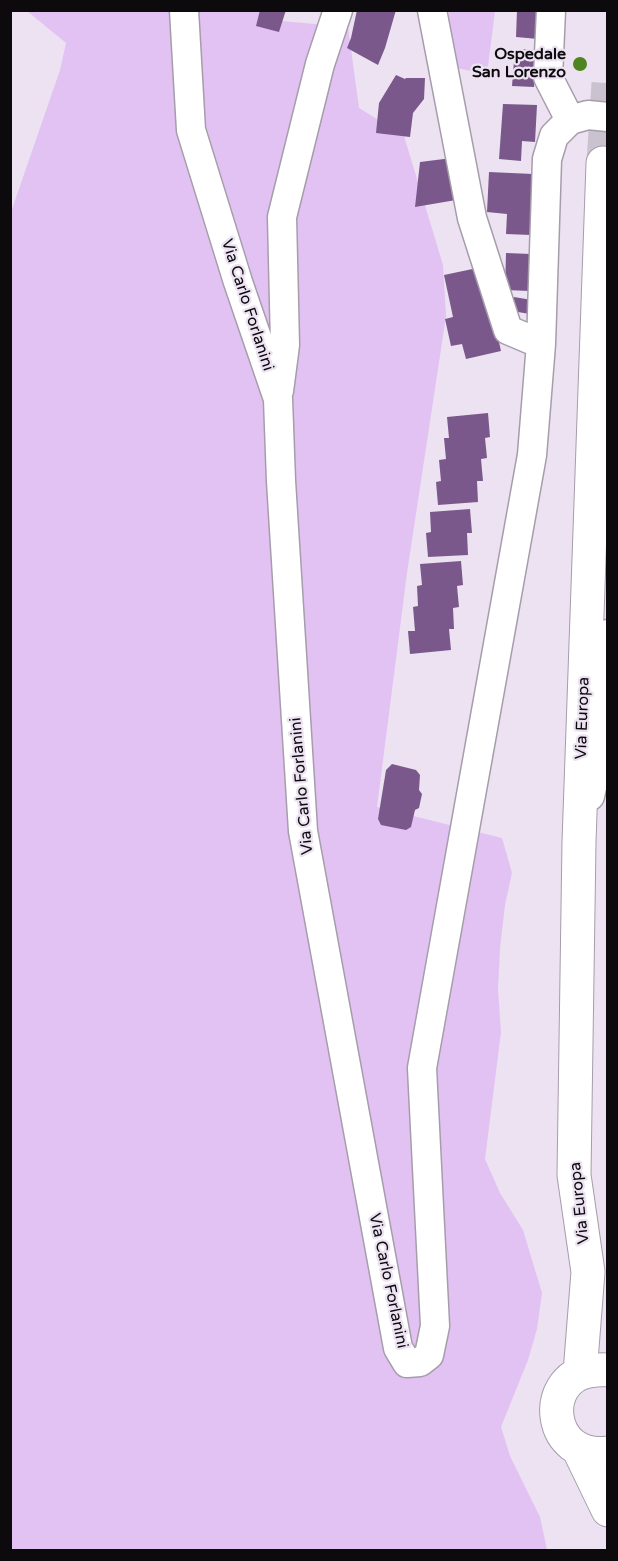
<!DOCTYPE html>
<html>
<head>
<meta charset="utf-8">
<style>
  body { margin:0 }
  #map { position:relative; width:618px; height:1561px; overflow:hidden; background:#ece2f1; font-family:"Varela Round",sans-serif }
  canvas { display:block }
  .frame { position:absolute; inset:0; border:12px solid #0d0a0e; pointer-events:none }
</style>
</head>
<body>
<div id="map">
<canvas width="618" height="1561"></canvas>
<div class="frame"></div>
</div>
<script>
const ctx = document.querySelector('canvas').getContext('2d');
ctx.lineJoin = 'round';
function paint(path, color) {
  ctx.fillStyle = color;
  ctx.fill(path, 'evenodd');
}
function trace(path, color, width, dash) {
  ctx.strokeStyle = color;
  ctx.lineWidth = width;
  ctx.lineCap = dash ? 'butt' : 'round';
  ctx.setLineDash(dash || []);
  ctx.stroke(path);
}
function label(font, color, halo, rows, align = 'center') {
  ctx.font = font + ' "Varela Round",sans-serif';
  ctx.lineWidth = 4.5;
  ctx.setLineDash([]);
  ctx.textBaseline = 'middle';
  ctx.strokeStyle = halo;
  ctx.fillStyle = color;
  for (const [text, x, y, turn = 0] of rows) {
    ctx.save();
    ctx.translate(x, y);
    ctx.rotate((+turn || 0) * Math.PI / 180);
    ctx.textAlign = isNaN(turn) ? turn : align;
    if (halo) ctx.strokeText(text, 0, 0);
    ctx.fillText(text, 0, 0);
    ctx.restore();
  }
}
paint(new Path2D(`
  M27 11H268L271 20 348 27 359 108 404 136 443 265 446 316 407 573 377 807 502 838 512 873 505 905 500 948 498 990 501 1032 485 1159 500 1193 523 1230 542 1293 537 1329 528 1360 501 1427 510 1456 540 1517 547 1550H11L10 215 60 70 66 43Z
  M449 11H495L487 74 451 67Z`), '#e2c2f3');
paint(new Path2D(`
  M260 10H286L279 32 256 26Z
  M357 10H396L385 48 378 65 347 48 351 38Z
  M517 10H540L538 39 516 37Z
  M515 49 537 50 534 87 512 86Z
  M396 75 405 79 406 78H425L424 99 413 113 410 137 376 133 379 103Z
  M503 104 537 105 535 142 522 141 521 161 499 159Z
  M452 158 456 200 415 207 420 162Z
  M489 172 533 174 530 215 531 235 506 234 507 214 487 212Z
  M506 253 531 254 530 291 505 290Z
  M482 267 501 351 466 359 462 344 451 346 445 319 453 317 444 275Z
  M514 297 532 300 530 314 512 311Z
  M488 413 490 437 485 438 487 458 481 459 483 481H477L478 502 438 505 436 482 441 481 439 460 446 459 444 438H449L447 417Z
  M470 509 472 533H467L468 555 428 557 426 533 431 532 430 512Z
  M461 561 463 585 457 586 459 607 453 608 454 629H449L451 650 410 654 408 631H415L413 607 418 606 417 586 422 585 420 564Z
  M392 764 416 770 420 775 419 790 422 794 419 808 415 810 411 827 406 830 381 825 378 819 386 770Z`), '#7a588b');
trace(new Path2D(`
  M603 163 608 83`), '#cbc2cf', 33, [33, 16]);
const minor = new Path2D(`
  M184 10 191 130 238 282 278 399 281 481 303 831 398 1348 407 1363 420 1362 429 1355 435 1326 422 1068 532 455 541 344 547 159 554 136 570 120 588 115 608 117
  M432 10 472 218 508 330 541 344
  M551 10 548 77 570 120
  M279 391 285 345 282 217 320 64 338 10
  M590 796 604 736 608 634`);
const major = new Path2D(`
  M608 1370C601 1369 595 1370 589 1371 540 1379 547 1461 608 1453
  M580 1373 588 1272 574 1175 579 842 603 163
  M579 1450 608 1510`);
trace(minor, '#a69dab', 31);
trace(major, '#a69dab', 35);
trace(minor, '#fff', 28);
trace(major, '#fff', 33);
for (const [x, y, r, color] of [
  [580,64,8,"#4e8520"]
]) {
  const dot = new Path2D();
  dot.arc(x, y, r, 0, 2 * Math.PI);
  ctx.fillStyle = color;
  ctx.fill(dot);
  trace(dot, '#ece2f1', 2);
}
label('bold 16px', '#0d0a0e', '#ece2f1', [
  ["Ospedale",566,55],
  ["San Lorenzo",566,73]
], 'right');
label('16px', '#0d0a0e', '#ece2f1', [
  ["Via Carlo Forlanini",247,305,72],
  ["Via Europa",583,718,-88],
  ["Via Carlo Forlanini",302,786,-95],
  ["Via Europa",580,1203,-96],
  ["Via Carlo Forlanini",388,1281,78]
]);
</script>
</body>
</html>
